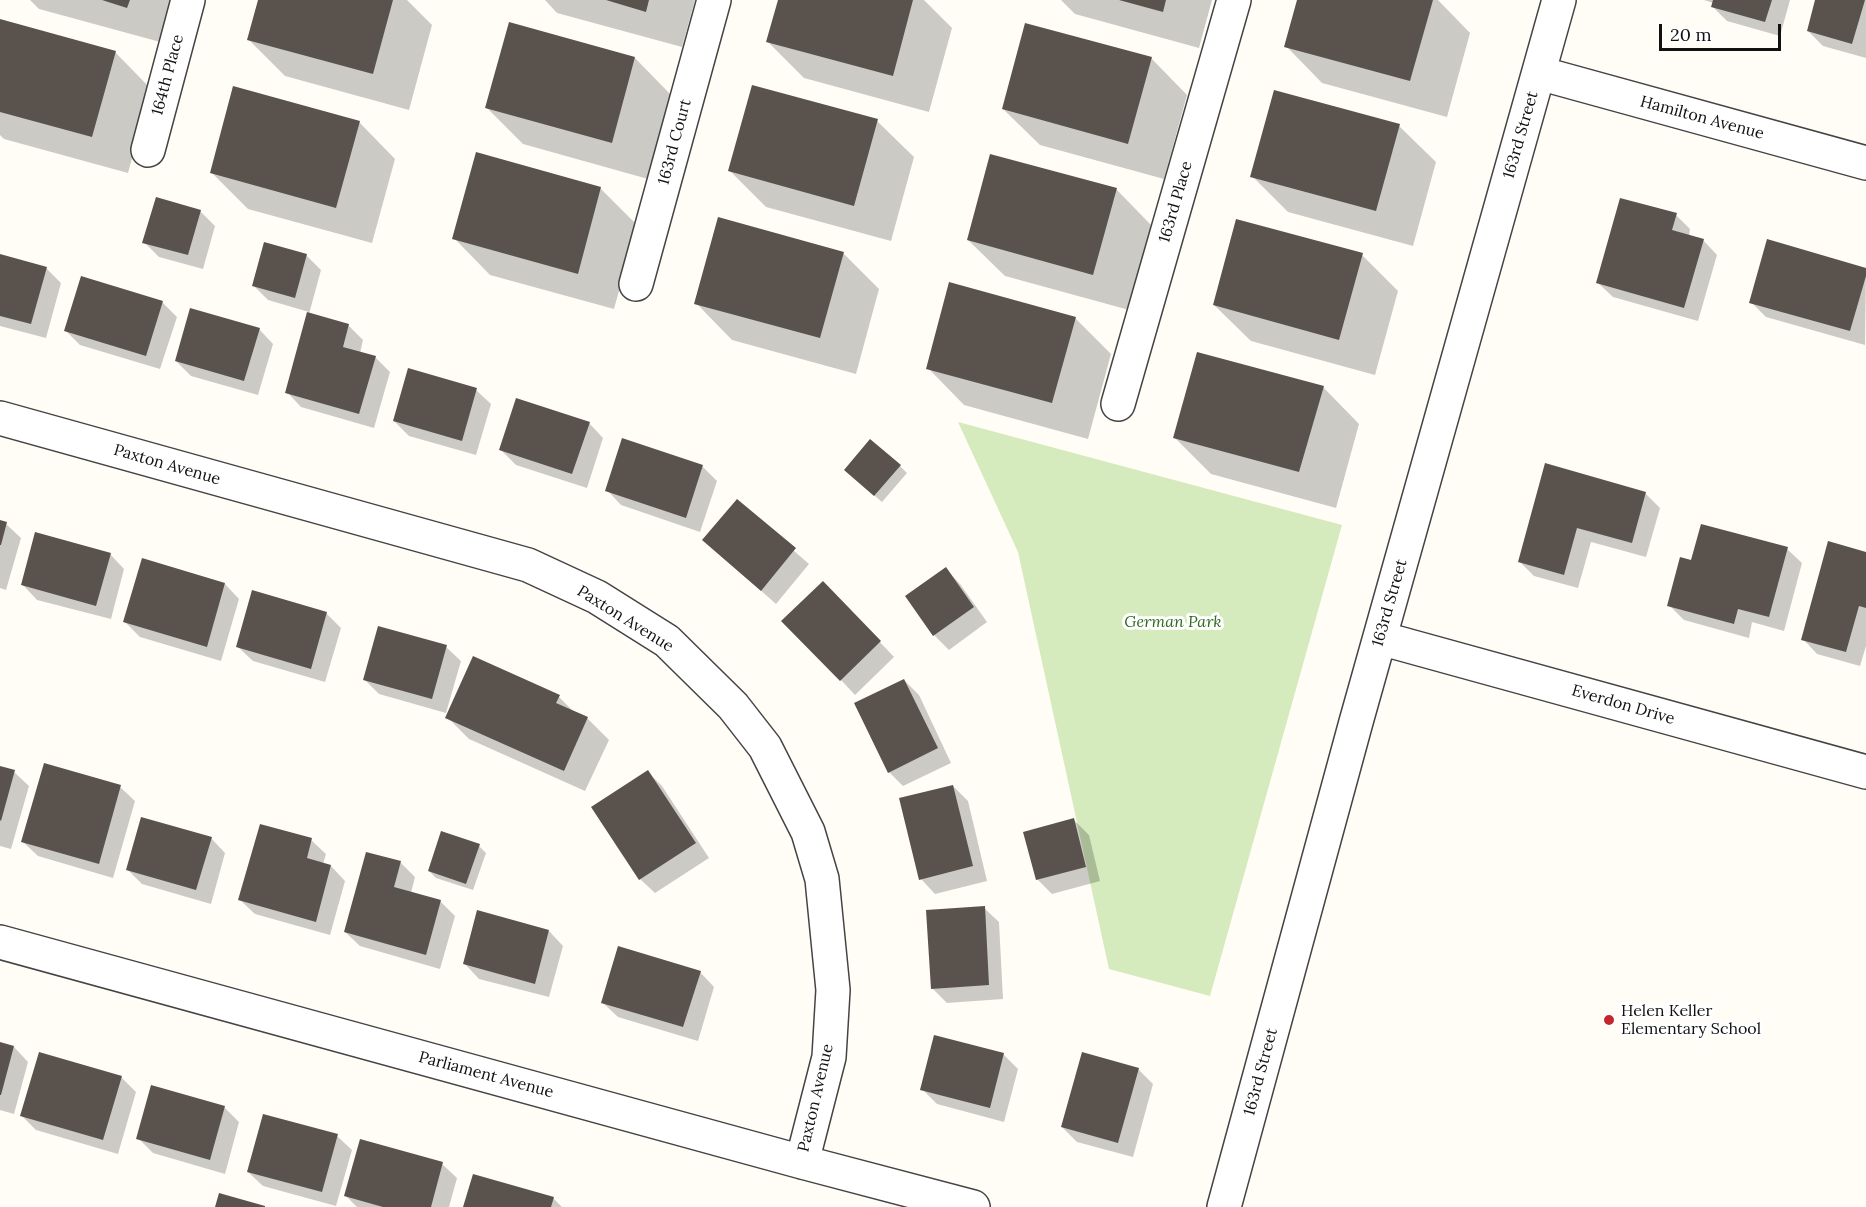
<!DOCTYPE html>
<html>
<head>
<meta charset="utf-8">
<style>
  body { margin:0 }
  #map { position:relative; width:1866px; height:1207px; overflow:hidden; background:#fffdf5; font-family:Lora,serif }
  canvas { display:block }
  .scale { position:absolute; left:1659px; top:24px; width:122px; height:27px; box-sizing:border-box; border:3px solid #111; border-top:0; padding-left:8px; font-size:18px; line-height:21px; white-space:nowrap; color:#111; -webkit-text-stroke:4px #fff; paint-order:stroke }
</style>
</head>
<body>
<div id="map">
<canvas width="1866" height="1207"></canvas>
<div class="scale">20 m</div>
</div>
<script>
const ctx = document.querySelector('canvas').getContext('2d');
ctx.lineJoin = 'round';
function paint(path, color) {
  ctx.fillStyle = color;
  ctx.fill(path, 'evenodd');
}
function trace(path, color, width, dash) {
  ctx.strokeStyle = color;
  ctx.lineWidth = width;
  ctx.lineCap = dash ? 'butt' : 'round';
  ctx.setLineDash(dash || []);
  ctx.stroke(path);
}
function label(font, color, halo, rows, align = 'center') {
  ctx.font = font + ' Lora,serif';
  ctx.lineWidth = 6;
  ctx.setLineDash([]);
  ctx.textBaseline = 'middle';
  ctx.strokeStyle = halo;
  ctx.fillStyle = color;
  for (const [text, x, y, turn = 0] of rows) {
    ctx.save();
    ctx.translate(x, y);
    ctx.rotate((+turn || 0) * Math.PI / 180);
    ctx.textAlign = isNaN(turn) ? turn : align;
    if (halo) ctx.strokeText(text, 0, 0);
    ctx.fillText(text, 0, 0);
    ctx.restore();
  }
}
paint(new Path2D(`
  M958 422 1342 525 1210 996 1109 969 1018 552Z`), '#d5ebbd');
paint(new Path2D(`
  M30 0H175L164 43 39 9Z
  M259 0H407L432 25 409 110 285 76 248 39Z
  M545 0H695L682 47 557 13Z
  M779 0H924L952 28 929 112 804 78 768 42Z
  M1061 0H1212L1199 48 1075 14Z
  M1299 0H1438L1470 33 1447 117 1322 83 1286 46Z
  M1704 0H1790L1780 36 1727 21 1712 6 1713 3Z
  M1817 0H1866V58L1823 46 1808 31Z
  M0 21 115 52 151 89 128 173 4 139 0 135Z
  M635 58 671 95 648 179 523 144 487 108Z
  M1151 58 1187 95 1164 179 1040 145 1003 109Z
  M877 121 914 157 891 241 766 207 730 171Z
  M359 122 395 159 372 243 248 209 211 172Z
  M1399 126 1436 162 1413 246 1288 212 1252 176Z
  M600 188 637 225 614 309 490 275 454 238Z
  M1116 189 1152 226 1129 310 1005 276 968 240Z
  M200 211 215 226 203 269 159 257 144 242Z
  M1676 215 1690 229 1689 236 1703 240 1717 255 1698 321 1613 297 1598 283Z
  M843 253 879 289 856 374 732 340 696 303Z
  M306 255 321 270 309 314 348 325 363 340 360 353 375 357 390 372 374 428 301 407 287 392 309 312 268 300 253 285Z
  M1362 255 1398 291 1375 375 1251 341 1214 305Z
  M0 256 47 269 61 283 46 338 0 326Z
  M1866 269 1865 345 1766 317 1751 302Z
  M162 302 177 317 160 369 80 345 66 331Z
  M1075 318 1111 354 1088 439 964 405 928 368Z
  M259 329 273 344 258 395 191 376 176 361Z
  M1323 387 1359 424 1336 508 1211 474 1175 438Z
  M476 390 491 404 476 455 409 436 394 421Z
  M589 423 603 438 587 488 516 465 501 450Z
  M623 440 703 467 717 481 700 532 621 505 607 490Z
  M1546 465 1645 493 1660 508 1646 557 1591 542 1578 588 1534 576 1520 562Z
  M900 466 907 473 882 502 853 477Z
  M737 501 809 564 776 604 704 540Z
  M0 522 6 524 21 538 6 590 0 588Z
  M1787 549 1802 563 1784 631 1752 622 1749 638 1684 620 1669 605 1692 562Z
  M1866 553V646L1860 666 1817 654 1803 639Z
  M110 554 124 569 111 619 37 600 23 585Z
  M143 560 225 584 239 599 221 661 140 637 125 622Z
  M946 569 960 584 987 622 949 650 934 635Z
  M838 598 894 657 855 695 841 680Z
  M326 613 341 628 325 682 253 661 238 647Z
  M446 647 461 661 446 713 379 694 364 679Z
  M904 680 919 695 951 763 903 786 889 772Z
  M559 697 576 714 587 718 609 740 585 791 469 739 447 717Z
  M0 768 14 772 29 786 11 849 0 846Z
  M648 772 662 786 709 858 655 893 640 879Z
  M953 786 968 801 987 881 935 894 921 879Z
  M120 787 135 801 113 878 38 856 23 842Z
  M1074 820 1089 835 1100 881 1052 894 1037 879Z
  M211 838 225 853 211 904 142 884 127 869Z
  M311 840 326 854 323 864 331 866 345 881 330 935 255 914 240 900Z
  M479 846 486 853 473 890 436 878 429 871Z
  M367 854 401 863 415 877 411 893 441 902 455 916 440 969 360 946 345 932Z
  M984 908 999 922 1003 999 947 1003 932 988Z
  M549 931 563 946 549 997 479 979 465 964Z
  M700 972 714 987 698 1041 618 1017 603 1003Z
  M0 1044 14 1047 28 1062 14 1114 0 1110Z
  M1003 1054 1018 1069 1004 1122 937 1104 922 1089Z
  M1138 1069 1153 1084 1133 1157 1077 1142 1062 1127Z
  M121 1077 136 1092 118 1154 36 1130 22 1116Z
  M224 1107 239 1122 225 1174 153 1153 138 1138Z
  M337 1136 352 1150 336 1206 263 1186 248 1172Z
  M442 1164 457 1178 449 1207H357L345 1195Z
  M553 1198 562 1207H465Z`), '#0003');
paint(new Path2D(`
  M102 0H130L127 8Z
  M258 0H393L373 74 247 40Z
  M606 0H649L646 12Z
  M778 0H913L893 76 766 42Z
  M1119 0H1166L1163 12Z
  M1297 0H1433L1410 81 1284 47Z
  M1713 0H1772L1765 22 1711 7Z
  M1815 0H1865L1852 44 1807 31Z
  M0 19 116 51 92 137 0 112Z
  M509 22 635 57 612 143 485 108Z
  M1025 23 1152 57 1128 144 1002 109Z
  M752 85 878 119 854 206 728 171Z
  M233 86 360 121 336 208 210 173Z
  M1274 90 1400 124 1376 211 1250 177Z
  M476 152 601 187 578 274 452 239Z
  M990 154 1117 188 1093 275 967 240Z
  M156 197 201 210 188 255 142 243Z
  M1620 198 1677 213 1672 230 1704 239 1684 308 1596 283Z
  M718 217 844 252 820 338 694 304Z
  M1236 219 1363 253 1339 340 1213 305Z
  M1767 239 1866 268V276L1850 331 1749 303Z
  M264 242 307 254 295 298 252 286Z
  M0 254 47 267 31 324 0 316Z
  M81 276 163 301 146 356 64 331Z
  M949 282 1076 317 1052 403 926 369Z
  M190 308 260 328 244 381 175 361Z
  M307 312 349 324 343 347 376 356 359 414 285 393Z
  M1197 352 1324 386 1299 472 1173 438Z
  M408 368 477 388 462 441 393 421Z
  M516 398 590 422 572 474 499 450Z
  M622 438 703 465 686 518 605 491Z
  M870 439 901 465 874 496 844 470Z
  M1545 463 1646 492 1632 543 1577 528 1564 575 1518 562Z
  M737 499 796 548 761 591 702 540Z
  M0 520 7 522 1 545H0Z
  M1701 524 1788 547 1769 617 1738 609 1734 624 1667 606 1680 557 1691 560Z
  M35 532 111 553 96 606 21 585Z
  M1828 541 1866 552V608L1859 606 1846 652 1801 640Z
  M142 558 225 583 207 647 123 622Z
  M946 567 974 607 933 636 905 596Z
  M823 581 881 641 840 681 781 621Z
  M252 590 327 612 311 669 236 647Z
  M378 626 447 645 432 699 363 680Z
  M473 656 560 695 556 703 588 717 564 771 445 718Z
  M904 679 938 748 888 773 854 703Z
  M44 763 121 785 99 864 21 842Z
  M0 766 15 770 1 821 0 820Z
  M648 770 696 843 639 880 591 807Z
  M953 785 973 866 919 880 899 798Z
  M141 817 212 837 196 890 126 870Z
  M1074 818 1086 867 1036 880 1023 832Z
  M260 824 312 838 307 858 331 865 316 922 238 900Z
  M441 831 480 844 466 884 428 871Z
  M366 852 401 861 394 887 441 900 426 955 344 932Z
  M985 906 989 985 931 989 926 910Z
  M477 910 549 930 535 984 463 964Z
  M618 946 701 971 683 1027 601 1003Z
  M934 1035 1004 1053 990 1108 920 1090Z
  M0 1042 14 1046 1 1095H0Z
  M39 1052 122 1076 103 1140 20 1116Z
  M1082 1052 1139 1068 1118 1143 1061 1127Z
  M151 1085 225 1106 210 1160 136 1139Z
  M263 1114 338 1134 322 1192 247 1172Z
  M360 1139 443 1162 431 1207H383L344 1196Z
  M473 1174 554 1197 551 1207H463Z
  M219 1193 265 1206V1207H215Z`), '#5a524d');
const street = new Path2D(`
  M1539 73 1866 163
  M148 150 188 0
  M636 284 714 0
  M1118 404 1234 0
  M0 418 528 565 597 597 667 641 733 706 765 747 808 832 822 879 833 990 829 1057 802 1162
  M1380 638 1866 772
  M0 942 802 1162 973 1207
  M1224 1207 1356 722 1559 0`);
trace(street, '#444', 36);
trace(street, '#fff', 33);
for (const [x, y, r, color] of [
  [1609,1020,6,"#c4262e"]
]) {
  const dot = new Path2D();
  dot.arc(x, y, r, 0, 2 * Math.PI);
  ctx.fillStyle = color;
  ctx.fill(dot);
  trace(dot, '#fff', 2);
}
label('16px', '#111', '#fff', [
  ["164th Place",168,75,-75],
  ["Hamilton Avenue",1702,118,15],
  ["163rd Street",1521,135,-74],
  ["163rd Court",675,142,-75],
  ["163rd Place",1176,202,-74],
  ["Paxton Avenue",167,465,16],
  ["163rd Street",1390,603,-74],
  ["Paxton Avenue",625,619,32],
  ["Everdon Drive",1623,705,16],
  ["163rd Street",1261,1072,-75],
  ["Parliament Avenue",486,1075,15],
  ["Paxton Avenue",816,1098,-77]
]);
label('italic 16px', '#2f6b1f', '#fff', [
  ["German Park",1173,622]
]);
label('16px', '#111', '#fff', [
  ["Helen Keller",1621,1011],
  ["Elementary School",1621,1029]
], 'left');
</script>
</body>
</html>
